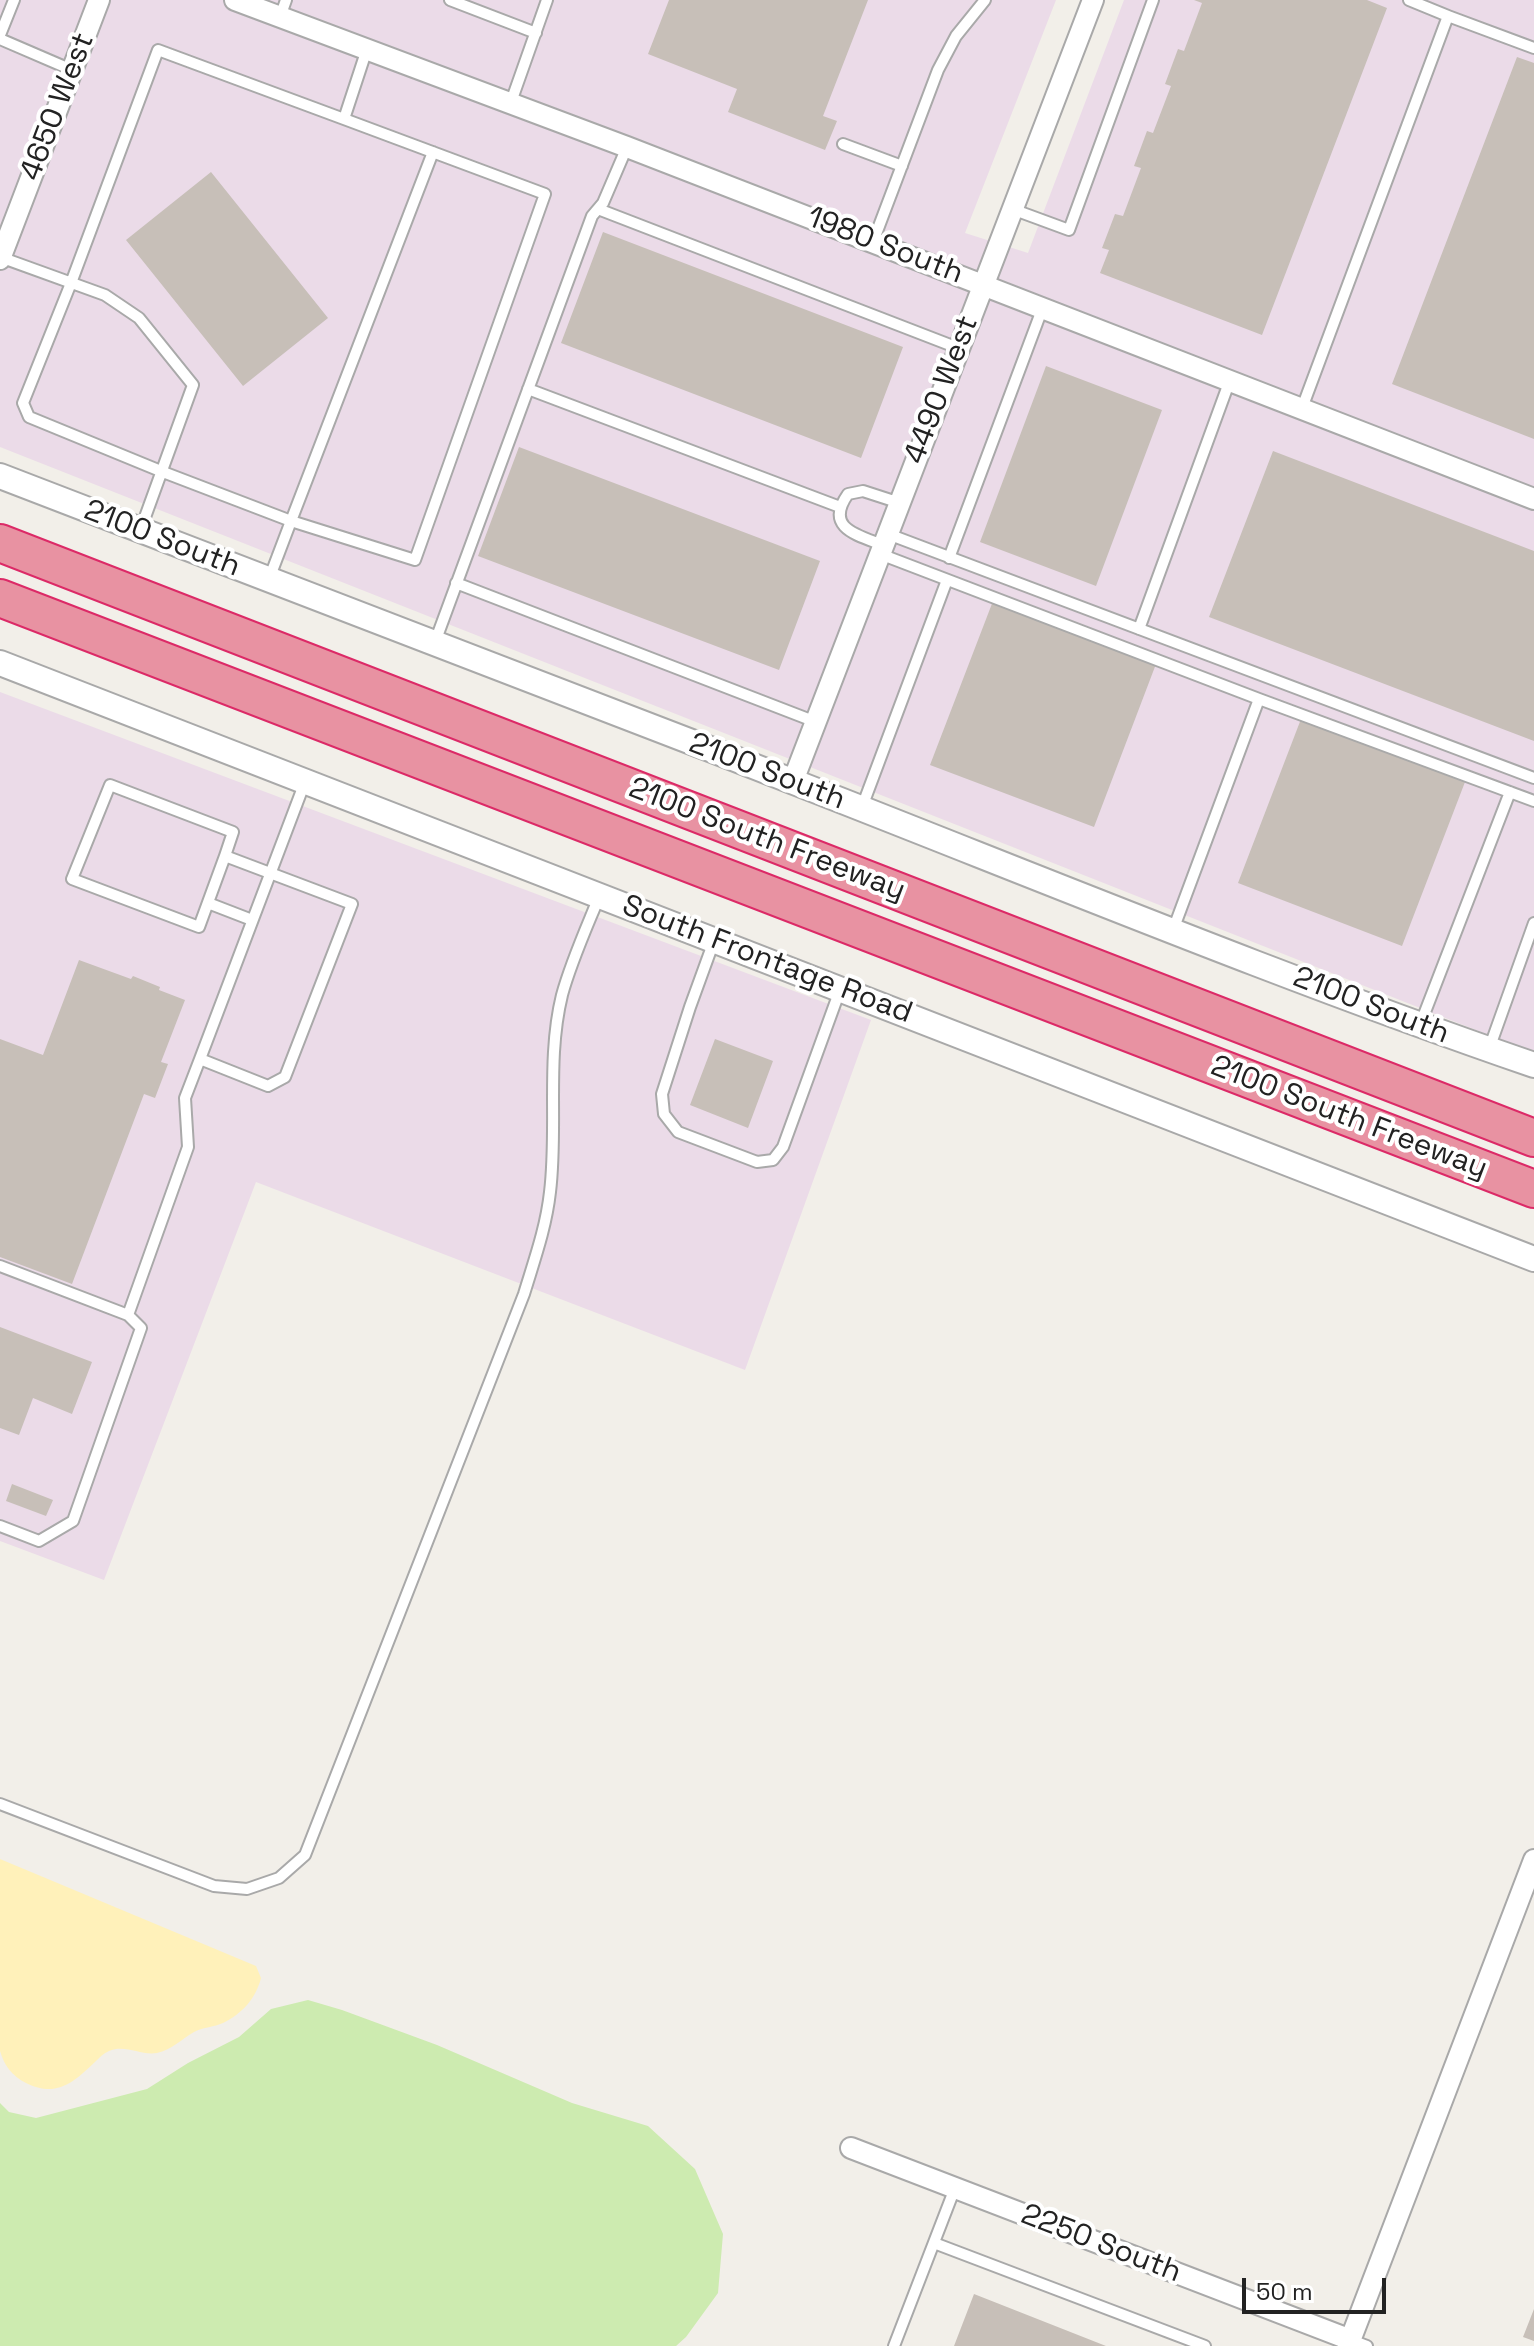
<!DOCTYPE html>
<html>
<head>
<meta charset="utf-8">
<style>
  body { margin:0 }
  #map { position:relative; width:1534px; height:2346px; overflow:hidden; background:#f2efe9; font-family:"Space Grotesk",sans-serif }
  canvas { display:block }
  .scale { position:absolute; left:1242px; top:2278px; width:144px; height:36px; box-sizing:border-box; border:4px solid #222; border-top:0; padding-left:10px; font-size:24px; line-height:28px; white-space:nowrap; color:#222; -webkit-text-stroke:6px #fff; paint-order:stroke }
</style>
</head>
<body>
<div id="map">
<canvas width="1534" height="2346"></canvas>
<div class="scale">50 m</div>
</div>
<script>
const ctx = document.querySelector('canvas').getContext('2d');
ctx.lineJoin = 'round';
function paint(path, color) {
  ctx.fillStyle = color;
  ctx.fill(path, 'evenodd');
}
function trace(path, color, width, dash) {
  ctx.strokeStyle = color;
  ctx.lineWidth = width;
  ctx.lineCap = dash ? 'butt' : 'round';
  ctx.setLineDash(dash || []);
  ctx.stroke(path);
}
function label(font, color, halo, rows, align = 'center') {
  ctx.font = font + ' "Space Grotesk",sans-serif';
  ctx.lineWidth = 8;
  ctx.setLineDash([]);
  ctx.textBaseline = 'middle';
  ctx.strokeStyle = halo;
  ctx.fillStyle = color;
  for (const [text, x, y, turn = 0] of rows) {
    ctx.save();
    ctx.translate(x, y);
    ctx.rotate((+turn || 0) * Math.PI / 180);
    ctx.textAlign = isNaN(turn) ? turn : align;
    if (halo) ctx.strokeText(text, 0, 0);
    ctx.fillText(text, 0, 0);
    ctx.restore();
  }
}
paint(new Path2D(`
  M0 0H1056L965 233 1028 253 1124 0H1534V1053L0 447Z
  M0 692 871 1020 745 1370 256 1182 104 1580 0 1541Z`), '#ebdbe8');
paint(new Path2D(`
  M308 2000 342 2010 437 2045 572 2103 648 2126 695 2169 723 2234 718 2293 686 2337 676 2346H0V2103L9 2112 36 2118 147 2089 188 2063 239 2037 271 2009Z`), '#cdebb0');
paint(new Path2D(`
  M0 1859 256 1966 261 1978C256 1998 242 2014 223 2023 214 2027 204 2027 194 2032 182 2039 171 2050 157 2053 141 2056 126 2044 109 2051 104 2053 99 2058 95 2062 73 2083 56 2098 26 2083 12 2076 4 2065 0 2051Z`), '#fff1ba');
paint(new Path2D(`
  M669 0H868L823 116 837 121 825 150 728 112 737 89 648 54Z
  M1194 0H1367L1387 8 1262 335 1100 273 1109 250 1102 248 1115 214 1123 216 1141 168 1134 166 1147 131 1153 133 1171 86 1165 84 1178 49 1184 51 1202 3Z
  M1517 57 1534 63V439L1392 384Z
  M211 172 328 318 243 386 126 240Z
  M603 232 903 347 861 458 561 343Z
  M1046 366 1162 410 1096 586 980 542Z
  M519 447 820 561 779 670 478 556Z
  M1273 451 1534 551V741L1209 617Z
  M993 601 1156 664 1094 827 930 765Z
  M1301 719 1465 782 1402 946 1238 883Z
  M79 960 131 979 133 976 160 987 159 990 185 1000 161 1062 168 1064 155 1098 144 1094 72 1284 0 1257V1039L43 1055Z
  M715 1039 773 1061 748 1128 690 1105Z
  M0 1327 92 1362 72 1414 33 1398 19 1435 0 1428Z
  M12 1484 53 1500 46 1516 6 1501Z
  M974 2294 1106 2346H954Z
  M1534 2309V2341L1523 2337Z`), '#c7bfb8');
const service = new Path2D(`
  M450 0 536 33
  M1409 0 1448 16
  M280 17 286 0
  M0 35 14 0
  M0 39 72 70
  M511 102 547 0
  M344 119 545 194 415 560 291 521 433 152
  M843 144 902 166
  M598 209 958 348
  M1012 209 1069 230 1153 0
  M873 242 938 70 956 36 985 0
  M0 257 105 295 139 318 193 385 140 531
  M528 389 840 507
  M1302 408 1448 16 1534 48
  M888 534 1534 778
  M883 545C857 535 824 528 848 494L863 491 900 503
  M880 554 1259 699 1534 801
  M949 558 1043 307
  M269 579 291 521 163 472 29 417 23 403 71 283 158 50 344 119 367 49
  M456 583 816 722
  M1139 629 1230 380
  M435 642 592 216 603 203 627 147
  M862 807 947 580
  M225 856 199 927 72 879 110 785 233 832 225 856 352 904 285 1077 268 1086 200 1059 305 782
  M208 903 252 920
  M1173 930 1259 699
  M714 941 690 1007 662 1094 664 1114 678 1132 757 1162 773 1160 783 1147 840 990
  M1420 1025 1510 792
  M1489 1049 1534 923
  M0 1266 128 1315 188 1147 185 1098 200 1059
  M0 1526 39 1541 73 1521 141 1328 128 1315
  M0 1804 214 1886 247 1889 279 1878 305 1855 524 1294C534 1261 546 1228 550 1192 558 1127 546 1060 562 995 571 962 586 929 599 897
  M934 2243 1205 2346
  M1351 2340 1367 2346
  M894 2346 955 2188`);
const minor = new Path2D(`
  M235 0 627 147 1534 499
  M0 259 99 0
  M793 781 1093 0
  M851 2148 1351 2340
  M1348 2346 1534 1860`);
const tertiary = new Path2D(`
  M0 476C264 579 530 678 794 782 1040 878 1284 979 1534 1065
  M0 663 1534 1259`);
const motorway = new Path2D(`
  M0 543 1534 1138
  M0 598 1534 1189`);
trace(service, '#a9a9a9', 14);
trace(minor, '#a9a9a9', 24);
trace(tertiary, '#a9a9a9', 28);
trace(motorway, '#dc2a67', 40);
trace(service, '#fff', 10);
trace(minor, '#fff', 20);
trace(tertiary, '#fff', 24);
trace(motorway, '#e892a2', 36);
label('30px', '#222', '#fff', [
  ["4650 West",58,107,-69],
  ["1980 South",885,246,21],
  ["4490 West",942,390,-69],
  ["2100 South",162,539,21],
  ["2100 South",767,772,21],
  ["2100 South Freeway",767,840,21],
  ["South Frontage Road",767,960,21],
  ["2100 South",1371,1006,21],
  ["2100 South Freeway",1349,1118,21],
  ["2250 South",1101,2244,21]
]);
</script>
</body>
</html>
